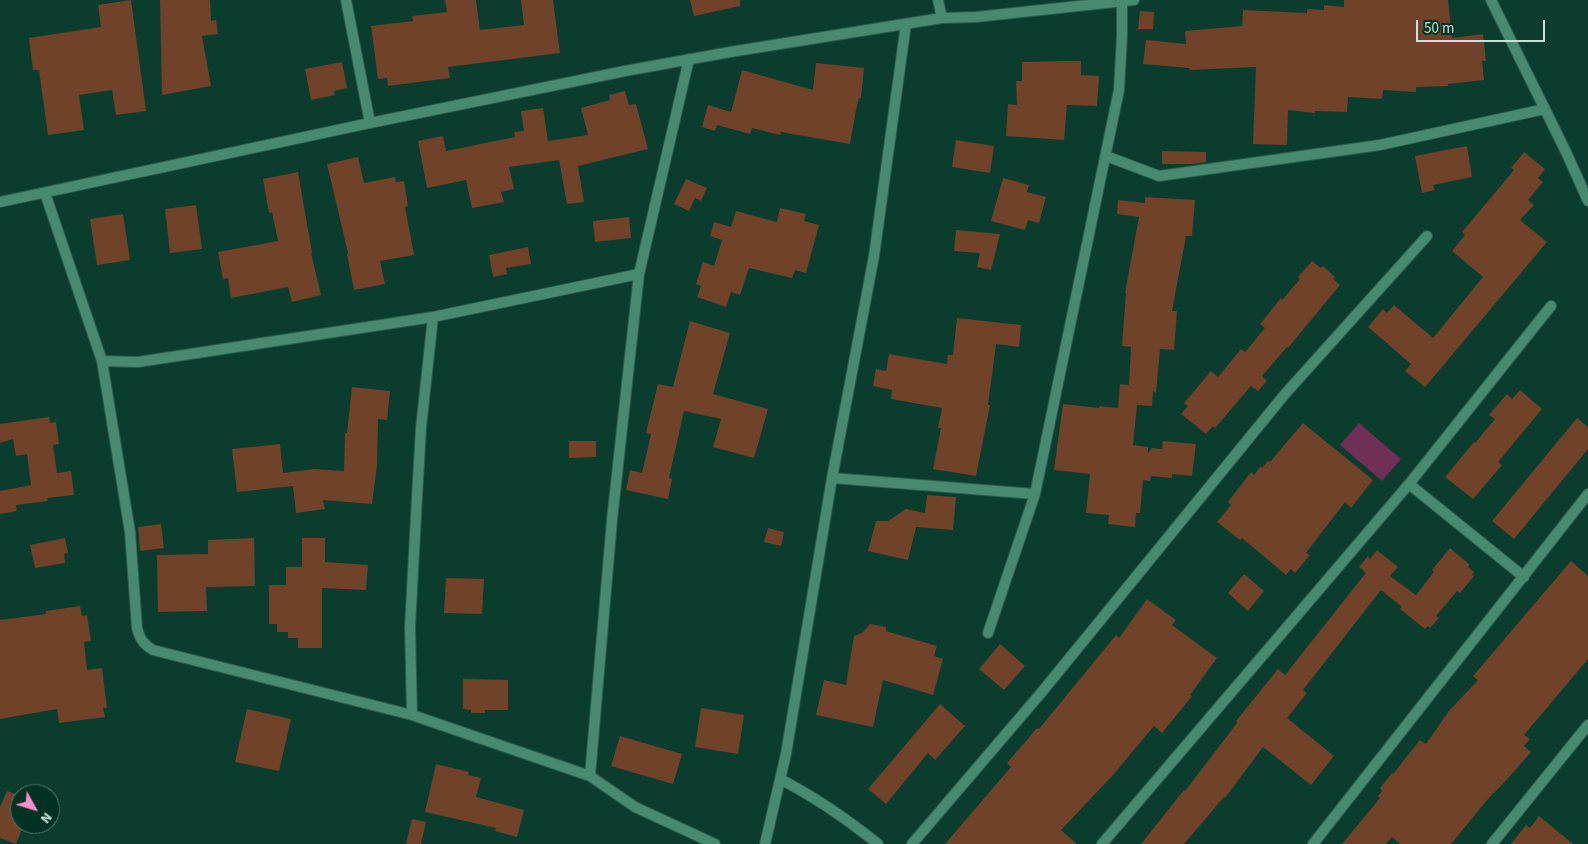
<!DOCTYPE html>
<html>
<head>
<meta charset="utf-8">
<style>
  body { margin:0 }
  #map { position:relative; width:1588px; height:844px; overflow:hidden; background:#0a3d2d; font-family:"Source Sans 3",sans-serif }
  canvas { display:block }
  .north { position:absolute; left:10px; top:784px; width:50px; height:50px; box-sizing:border-box; background:#003223; border:1px solid #4f796b; border-radius:50%; rotate:129deg; font-size:14px; font-weight:700; line-height:20px; text-align:center; color:#c6e4d7 }
  .north::after { content:''; display:block; margin:auto; width:18px; height:22px; background:#f98fc8; clip-path:polygon(50% 0,100% 100%,50% 72%,0 100%) }
  .scale { position:absolute; left:1416px; top:20px; width:129px; height:22px; box-sizing:border-box; border:2px solid #c6e4d7; border-top:0; padding-left:6px; font-size:15px; line-height:18px; white-space:nowrap; color:#c6e4d7; -webkit-text-stroke:4px #003223; paint-order:stroke }
</style>
</head>
<body>
<div id="map">
<canvas width="1588" height="844"></canvas>
<div class="north">N</div>
<div class="scale">50 m</div>
</div>
<script>
const ctx = document.querySelector('canvas').getContext('2d');
ctx.lineJoin = 'round';
function paint(path, color) {
  ctx.fillStyle = color;
  ctx.fill(path, 'evenodd');
}
function trace(path, color, width, dash) {
  ctx.strokeStyle = color;
  ctx.lineWidth = width;
  ctx.lineCap = dash ? 'butt' : 'round';
  ctx.setLineDash(dash || []);
  ctx.stroke(path);
}
paint(new Path2D(`
  M1359 423 1401 459 1382 481 1340 445Z`), '#702f54');
paint(new Path2D(`
  M131 0 146 111 116 115 112 90 79 95 84 130 48 135 39 70H33L29 38 101 27 98 5Z
  M160 0H210L211 21 216 20 218 34 202 36 211 86 162 95Z
  M445 0H476L480 30 524 25 521 0H553L560 53 448 67 450 78 388 86 387 78 378 79 371 26 413 21 412 16 447 12Z
  M690 0H740V6L694 16Z
  M1344 0H1448L1452 38 1483 34 1486 61H1482L1484 80 1448 84V86L1416 87V92L1383 90 1382 99 1348 97 1347 112 1315 111V113L1288 110 1287 145 1253 144 1256 67 1190 70 1189 68 1143 64 1146 40 1186 44 1185 31 1242 26 1243 10 1307 13V9L1324 10V5L1344 7Z
  M1140 11 1154 12 1153 29H1138Z
  M1065 61H1081V75L1099 76 1097 106 1067 105 1064 140 1006 136 1008 104 1017 105 1016 81H1022V62Z
  M342 62 347 88 334 91 335 95 311 100 305 69Z
  M816 63 864 68 861 98H859L856 110 850 144 781 132 780 135 752 128 750 134 717 125 715 131 702 127 708 105 731 112 742 70 813 90Z
  M625 91 629 105 636 104 648 149 578 166 584 202 567 204 559 160 509 167 514 189 501 192 504 202 472 208 466 180 427 188 418 141 443 136 446 151 515 137 514 132 524 131 521 111 543 108 548 141 588 135 581 108 610 100 609 95Z
  M956 140 994 146 990 173 952 167Z
  M1467 146 1472 177 1433 185 1435 190 1422 193 1415 156Z
  M1162 151 1206 152V162L1192 164H1162Z
  M1524 152 1545 169 1538 178 1543 182 1528 200 1534 205 1520 220 1547 242 1425 387 1405 371 1411 364 1368 327 1383 309 1387 313 1394 305 1433 338 1483 277 1452 251 1465 235 1462 232 1514 170 1511 168Z
  M358 157 364 183 395 177 396 182 404 181 408 206 405 207 414 255 380 261 385 284 354 290 347 254 348 253 327 164Z
  M298 172 312 253H311L321 295 292 302 288 287 231 298 228 278 223 279 218 252 278 241 272 212 269 213 263 179Z
  M1003 178 1029 185 1027 192 1046 197 1039 223 1028 220 1025 230 991 221Z
  M686 179 707 188 701 201 695 198 689 211 674 204Z
  M1145 197 1195 200 1192 236H1186L1172 311H1177L1174 350 1160 349 1156 393 1153 391 1152 406 1137 405 1133 445 1148 447V453L1152 448 1162 449 1163 441 1196 444 1192 476 1172 474V478L1151 476 1150 481 1143 480 1140 513H1136L1135 527 1108 524 1109 515 1086 513 1090 474 1054 470 1063 404 1099 408V406L1118 408 1120 384 1129 385 1131 347 1122 346 1126 293H1125L1139 217 1117 214 1118 200 1145 203Z
  M196 205 202 249 170 253 165 209Z
  M780 208 806 214 804 221 819 225 806 273 795 270 792 278 749 268 740 295 731 292 726 307 697 297 701 286 696 284 703 262 714 266 722 240 710 236 714 222 731 227 736 211 777 222Z
  M123 214 130 260 97 265 90 219Z
  M629 217 631 238 595 242 593 221Z
  M956 230 1000 234 991 270 977 267 980 253 954 251Z
  M528 247 531 264 506 268 507 274 493 277 489 255Z
  M1312 261 1321 268 1323 266 1335 277 1333 279 1340 285 1288 348 1287 347 1262 376 1267 381 1258 391 1251 386 1215 428 1213 426 1206 434 1181 414 1188 406 1184 403 1211 371 1218 377 1241 349 1245 352 1265 328 1260 324 1281 298 1282 300 1300 279 1298 277Z
  M957 318 1021 325 1019 347 996 344 988 405H990L976 476 933 469 941 428H938L942 408 891 399 892 390 873 386 876 369 886 371 889 354 947 364 948 355H953Z
  M690 321 730 333 713 394 768 409 754 458 713 447 721 419 684 411 669 478 672 479 668 499 626 490 630 470 642 473 651 434 646 433 658 384 673 387Z
  M352 387 390 391 387 420 378 419 377 465 372 504 323 500 325 509 296 513 293 486 237 492 232 449 280 444 283 473 314 469 344 471 345 433H347Z
  M1520 390 1542 409 1498 462 1502 465 1473 499 1445 477 1474 442 1475 443 1495 419 1489 415 1507 394 1512 399Z
  M49 417 50 423 56 422 59 444 53 445 57 473 71 471 74 495 47 498 48 501 16 505 17 511 0 514V491L31 485 27 454 16 456 13 439 0 443V424Z
  M1577 418 1588 427V449L1514 539 1492 521Z
  M1303 423 1373 480 1351 508 1345 502 1306 553 1310 555 1295 573 1291 569 1286 575 1242 538 1240 540 1217 522 1231 505 1228 502 1251 472 1254 475 1261 466 1262 468 1268 461 1270 462Z
  M569 441H596V457L569 458Z
  M927 495 956 497 953 530 916 527 908 560 868 551 876 521H888L906 509 925 513Z
  M161 524 164 548 140 551 138 527Z
  M768 528 784 532 781 546 764 542Z
  M65 538 68 553 64 554 65 563 35 568 30 545Z
  M254 538 255 586 206 587 207 611 158 612 157 555 208 554V540Z
  M302 538H325V562L368 565 366 590 322 588V648H298V638H288V632H277V624H269V585H286V567H302Z
  M1450 548 1470 565 1468 567 1474 572 1472 574 1474 576 1460 593 1457 591 1436 616 1439 618 1430 628 1428 626 1425 629 1400 609 1402 607 1381 590 1303 690 1307 693 1287 718 1334 756 1311 785 1263 747 1225 798 1224 797 1184 844H1141L1184 790 1185 791 1237 723 1236 721 1278 669 1285 675 1365 574V572L1359 567 1368 556 1370 559 1377 550 1398 567 1390 576 1416 595 1434 572 1432 570Z
  M1571 561 1588 576V659L1524 735 1530 739 1524 746 1531 752 1512 774 1494 793H1493L1451 844H1400L1392 837 1386 844H1342L1380 798 1378 796 1382 791 1380 788 1392 773 1393 774 1420 740 1426 744 1449 711 1478 680 1473 676Z
  M1244 574 1264 591 1248 611 1228 593Z
  M446 578 484 579 482 614 444 613Z
  M1147 599 1176 620 1172 625 1217 658 1190 695 1192 696 1162 733 1154 726 1113 775 1061 830 1077 844H945L1011 767 1007 763 1037 728 1039 729 1116 635 1119 638Z
  M80 606 82 616 87 615 91 641 84 642 87 670 102 668 107 708H103L105 717 59 723 57 709 0 719V620L46 614V611Z
  M870 624 886 627V631L937 646 934 656 943 659 933 695 883 680 873 727 816 715 824 680 846 685 854 636 862 633Z
  M1000 644 1025 666 1004 690 979 669Z
  M463 679 508 680V710H485V713H471V710L463 709Z
  M940 704 965 726 935 760 928 753 886 804 868 789Z
  M701 708 744 715 738 754 695 747Z
  M247 709 291 719 279 771 235 762Z
  M620 736 682 754 673 784 611 766Z
  M436 764 469 772 468 775 481 778 476 797 524 810 517 837 495 831 496 828 425 812Z
  M7 791 20 796V824H24L16 844 0 838V807Z
  M1539 816 1573 844H1511L1526 825 1530 828Z
  M412 819 426 822 421 844H406Z`), '#70422a');
const minor = new Path2D(`
  M346 0 370 123
  M938 0 942 18
  M1491 0 1566 152 1588 201
  M1106 156 1159 176 1380 145 1545 109
  M45 193 102 361 130 532 137 628C140 639 143 644 153 650L412 715 590 776 635 807 715 844
  M0 202 370 123 625 71 730 52 942 18 976 17 1134 0
  M102 361 138 362 433 317 639 274
  M832 478 1035 494
  M1409 484 1524 577
  M988 633 1035 494 1119 90 1122 36V2
  M412 715 410 627 417 497 421 428 433 317
  M590 776 612 520 639 274 689 59
  M780 779C815 797 847 819 878 844
  M765 844 786 754 832 478 874 256 906 24
  M912 844 1041 693 1285 394 1427 236
  M1102 844 1409 484 1551 306
  M1313 844 1588 494
  M1492 844 1588 725`);
trace(minor, '#2c5b4c', 12);
trace(minor, '#478971', 10);
</script>
</body>
</html>
